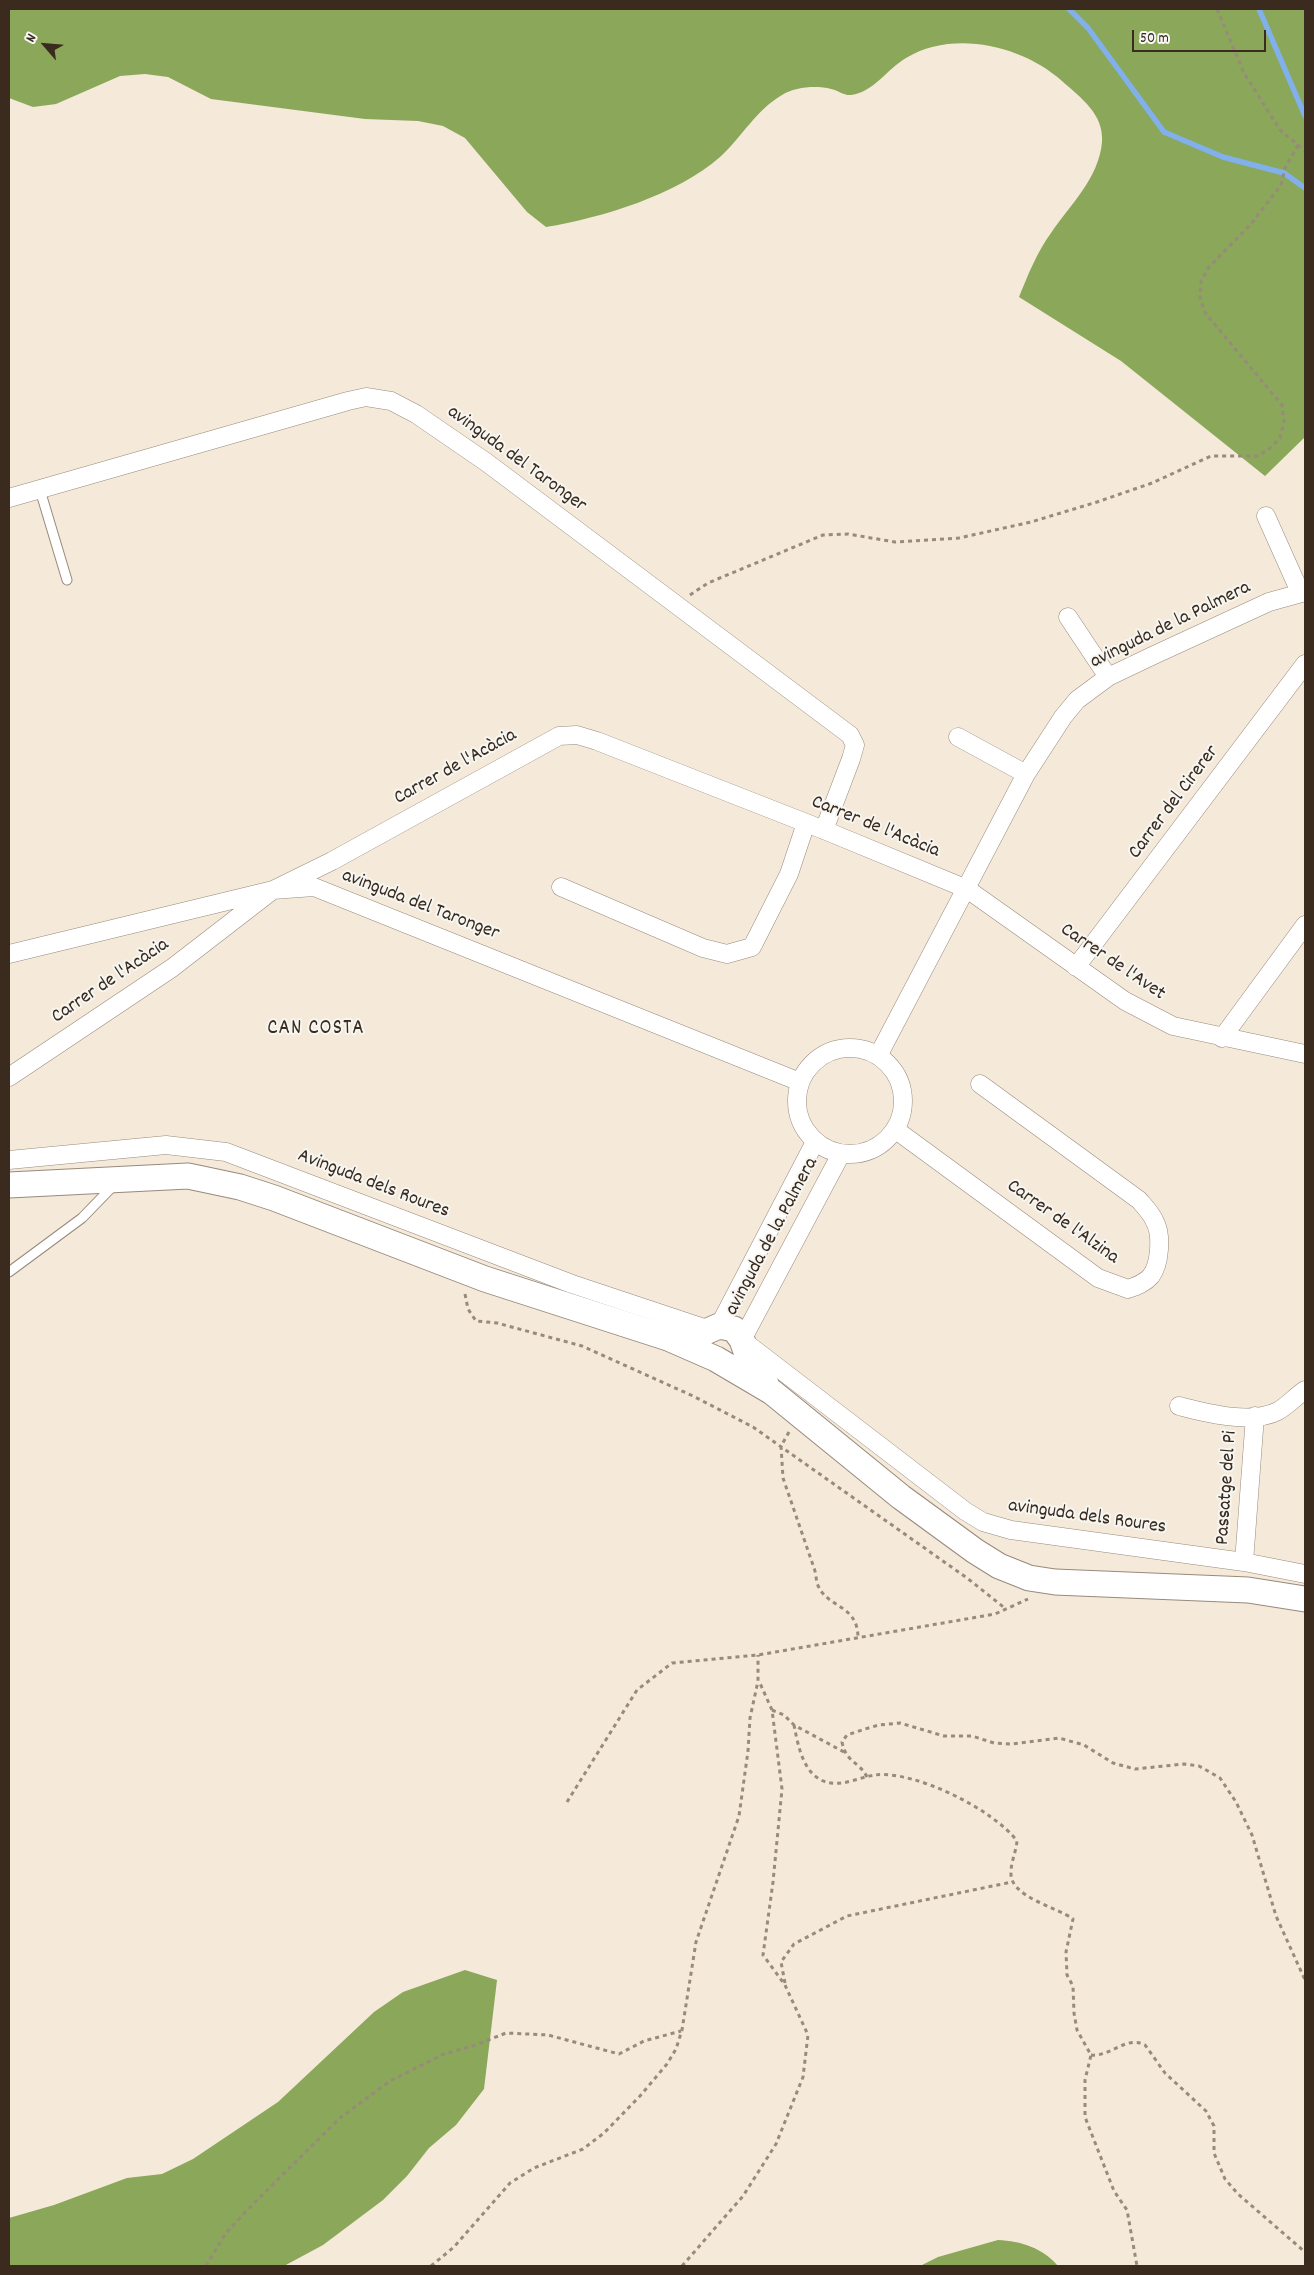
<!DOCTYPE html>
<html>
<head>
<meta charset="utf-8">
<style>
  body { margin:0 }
  #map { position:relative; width:1314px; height:2275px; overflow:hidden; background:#f5e9d9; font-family:Dekko,sans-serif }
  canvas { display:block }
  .frame { position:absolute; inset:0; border:10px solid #3b2a1e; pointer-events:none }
  .north { position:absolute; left:20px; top:20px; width:50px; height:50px; -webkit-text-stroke:4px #f6f6f2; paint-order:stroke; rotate:297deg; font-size:14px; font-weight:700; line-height:20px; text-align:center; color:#3b2a1e }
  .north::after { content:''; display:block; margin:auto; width:18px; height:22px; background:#3b2a1e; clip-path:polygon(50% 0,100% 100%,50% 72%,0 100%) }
  .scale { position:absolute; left:1132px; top:30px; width:134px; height:22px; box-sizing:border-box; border:2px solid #3b2a1e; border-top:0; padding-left:6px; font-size:15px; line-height:18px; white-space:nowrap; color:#3b2a1e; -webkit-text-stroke:4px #f6f6f2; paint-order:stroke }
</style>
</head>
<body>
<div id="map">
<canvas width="1314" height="2275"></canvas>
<div class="frame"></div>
<div class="north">N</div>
<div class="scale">50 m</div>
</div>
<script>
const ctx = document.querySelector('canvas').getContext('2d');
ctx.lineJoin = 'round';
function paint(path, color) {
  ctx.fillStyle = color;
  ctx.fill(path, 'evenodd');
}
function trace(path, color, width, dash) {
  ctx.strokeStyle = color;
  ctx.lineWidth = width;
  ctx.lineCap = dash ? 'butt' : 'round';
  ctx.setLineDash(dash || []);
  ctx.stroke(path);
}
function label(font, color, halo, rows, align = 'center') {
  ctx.font = font + ' Dekko,sans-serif';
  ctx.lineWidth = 4;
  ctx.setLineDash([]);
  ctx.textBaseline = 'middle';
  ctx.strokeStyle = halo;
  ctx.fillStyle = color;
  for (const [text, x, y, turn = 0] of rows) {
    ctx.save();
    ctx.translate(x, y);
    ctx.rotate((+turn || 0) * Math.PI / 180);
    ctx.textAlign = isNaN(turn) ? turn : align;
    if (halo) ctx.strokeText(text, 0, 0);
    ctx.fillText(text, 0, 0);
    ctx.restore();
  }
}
paint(new Path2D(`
  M9 9H1305V437L1265 476 1121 361 1019 297C1028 275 1037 252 1051 233 1070 205 1099 178 1102 142 1104 114 1081 98 1062 81 1023 46 954 29 906 58 887 69 874 92 851 95 845 96 837 90 831 89 816 85 795 87 782 95 756 110 742 137 720 157 677 195 601 218 546 227L527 212 465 138 443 126 418 121 365 119 211 99 168 77 145 74 120 76 56 104 33 107 9 98Z
  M465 1970 497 1980 484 2089 456 2125 429 2148 407 2176 383 2200 323 2245 284 2266H9V2218L54 2205 127 2178 162 2174 193 2159 278 2102 374 2012 403 1992Z
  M998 2240C1021 2241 1043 2248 1058 2266H920L938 2257Z`), '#8aa75a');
trace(new Path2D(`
  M1069 9 1088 28 1164 132 1223 157 1284 173 1305 188
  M1259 9 1305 116`), '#81b0eb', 5.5);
const lane = new Path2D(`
  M40 490 67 580
  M9 1272 82 1218 114 1185`);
const street = new Path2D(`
  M9 498 348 401 366 397 391 401 416 414 486 462 850 735 855 745 851 759 824 830
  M1266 516 1300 592
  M1068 617 1108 677
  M958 737 1026 774
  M561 887 703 948 727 954 752 947 789 874 806 823
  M9 954 273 890 314 887 800 1082
  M1076 967 1305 664
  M1222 1038 1305 925
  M797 1101a53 53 0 1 1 106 0a53 53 0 1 1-106 0Z
  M878 1056 1026 774 1063 717 1077 700 1108 677 1152 656 1269 602 1305 592
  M9 1077 172 968 273 890 332 861 559 736 577 735 597 741 824 830 967 889 1125 1001 1173 1026 1305 1054
  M896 1130 1098 1278 1128 1289C1137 1286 1145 1283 1151 1276 1160 1264 1162 1235 1155 1222 1152 1214 1145 1207 1139 1200L980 1084
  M841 1154 742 1340 965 1511 983 1522 1011 1530 1244 1562 1305 1574
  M9 1160 166 1145 226 1152 572 1284 710 1330
  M719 1326 815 1142
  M1179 1406C1207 1413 1251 1425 1278 1411 1287 1406 1296 1396 1305 1390
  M1244 1562 1255 1416`);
const secondary = new Path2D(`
  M9 1185 188 1176 240 1187 274 1198 485 1279 668 1338 716 1359 772 1392 901 1497 975 1551 999 1566 1029 1578 1055 1582 1248 1590 1305 1599
  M668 1338 701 1334 719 1326 734 1329 742 1340 749 1360 766 1384`);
trace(lane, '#988a7c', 11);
trace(street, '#988a7c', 19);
trace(secondary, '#988a7c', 27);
trace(new Path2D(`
  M1217 9 1244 73 1280 130 1305 151
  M690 595 708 583 823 535 848 534 895 542 959 538 1031 522 1097 502 1152 483 1211 456H1257L1268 450 1280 438 1284 422 1282 405 1206 314 1200 299 1201 281 1209 267 1251 224 1281 185 1285 168 1298 145
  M465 1294 468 1309 476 1321 497 1323 582 1346 693 1396 753 1427 967 1578 1006 1609
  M789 1432 781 1446 783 1478 814 1568C816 1573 816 1579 817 1583 826 1609 858 1603 858 1638
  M772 1710 784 1715 794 1725 844 1752
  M794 1725C798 1745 803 1775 826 1782 842 1787 860 1777 875 1775 915 1770 994 1810 1017 1841 1016 1852 1011 1862 1011 1872 1009 1897 1057 1907 1073 1919L1066 1952 1067 1975 1073 1986 1074 2013 1077 2030 1091 2055 1085 2080V2117L1114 2191 1127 2210 1137 2266
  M867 1777C859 1761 846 1763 842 1742L847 1735 865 1729 879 1725 900 1723 944 1736H972L994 1743 1012 1744 1059 1738 1084 1745 1113 1763 1135 1769 1184 1764 1199 1766 1220 1778 1236 1802 1252 1835 1276 1916 1305 1980
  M567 1802 637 1690 672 1663 758 1655 995 1614 1028 1599
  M785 1983 781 1962 794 1944 847 1916 1012 1882
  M1091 2055C1111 2057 1126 2035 1145 2045L1165 2073 1206 2111 1214 2126V2153L1225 2179 1238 2194 1305 2252
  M206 2266 225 2234 252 2205 340 2118 390 2081 444 2054 476 2045 506 2033 548 2035 619 2054 644 2041 681 2031
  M431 2266 454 2247 510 2183 534 2168 583 2149 604 2133 640 2096 667 2064 676 2049 682 2030 696 1942 739 1816 748 1751 750 1718 758 1681V1655
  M682 2266 743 2196 776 2144 803 2077 808 2035 785 1985 763 1955 773 1882 782 1789 772 1710 759 1681`), '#988a7c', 3, [4, 4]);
trace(lane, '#fff', 9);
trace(street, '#fff', 18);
trace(secondary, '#fff', 25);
label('20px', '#3b2a1e', '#f6f6f2', [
  ["avinguda del Taronger",516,460,36],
  ["avinguda de la Palmera",1171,626,-26],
  ["Carrer de l'Acàcia",456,768,-29],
  ["Carrer del Cirerer",1175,803,-53],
  ["Carrer de l'Acàcia",875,828,22],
  ["avinguda del Taronger",420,906,21],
  ["Carrer de l'Avet",1112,963,34],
  ["Carrer de l'Acàcia",111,982,-34],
  ["Avinguda dels Roures",373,1185,21],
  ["Carrer de l'Alzina",1062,1223,35],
  ["avinguda de la Palmera",773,1237,-62],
  ["Passatge del Pi",1228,1488,-86],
  ["avinguda dels Roures",1087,1518,8]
]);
ctx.letterSpacing = '1px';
label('21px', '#3b2a1e', '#f6f6f2', [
  ["CAN COSTA",316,1030]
]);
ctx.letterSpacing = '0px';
</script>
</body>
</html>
